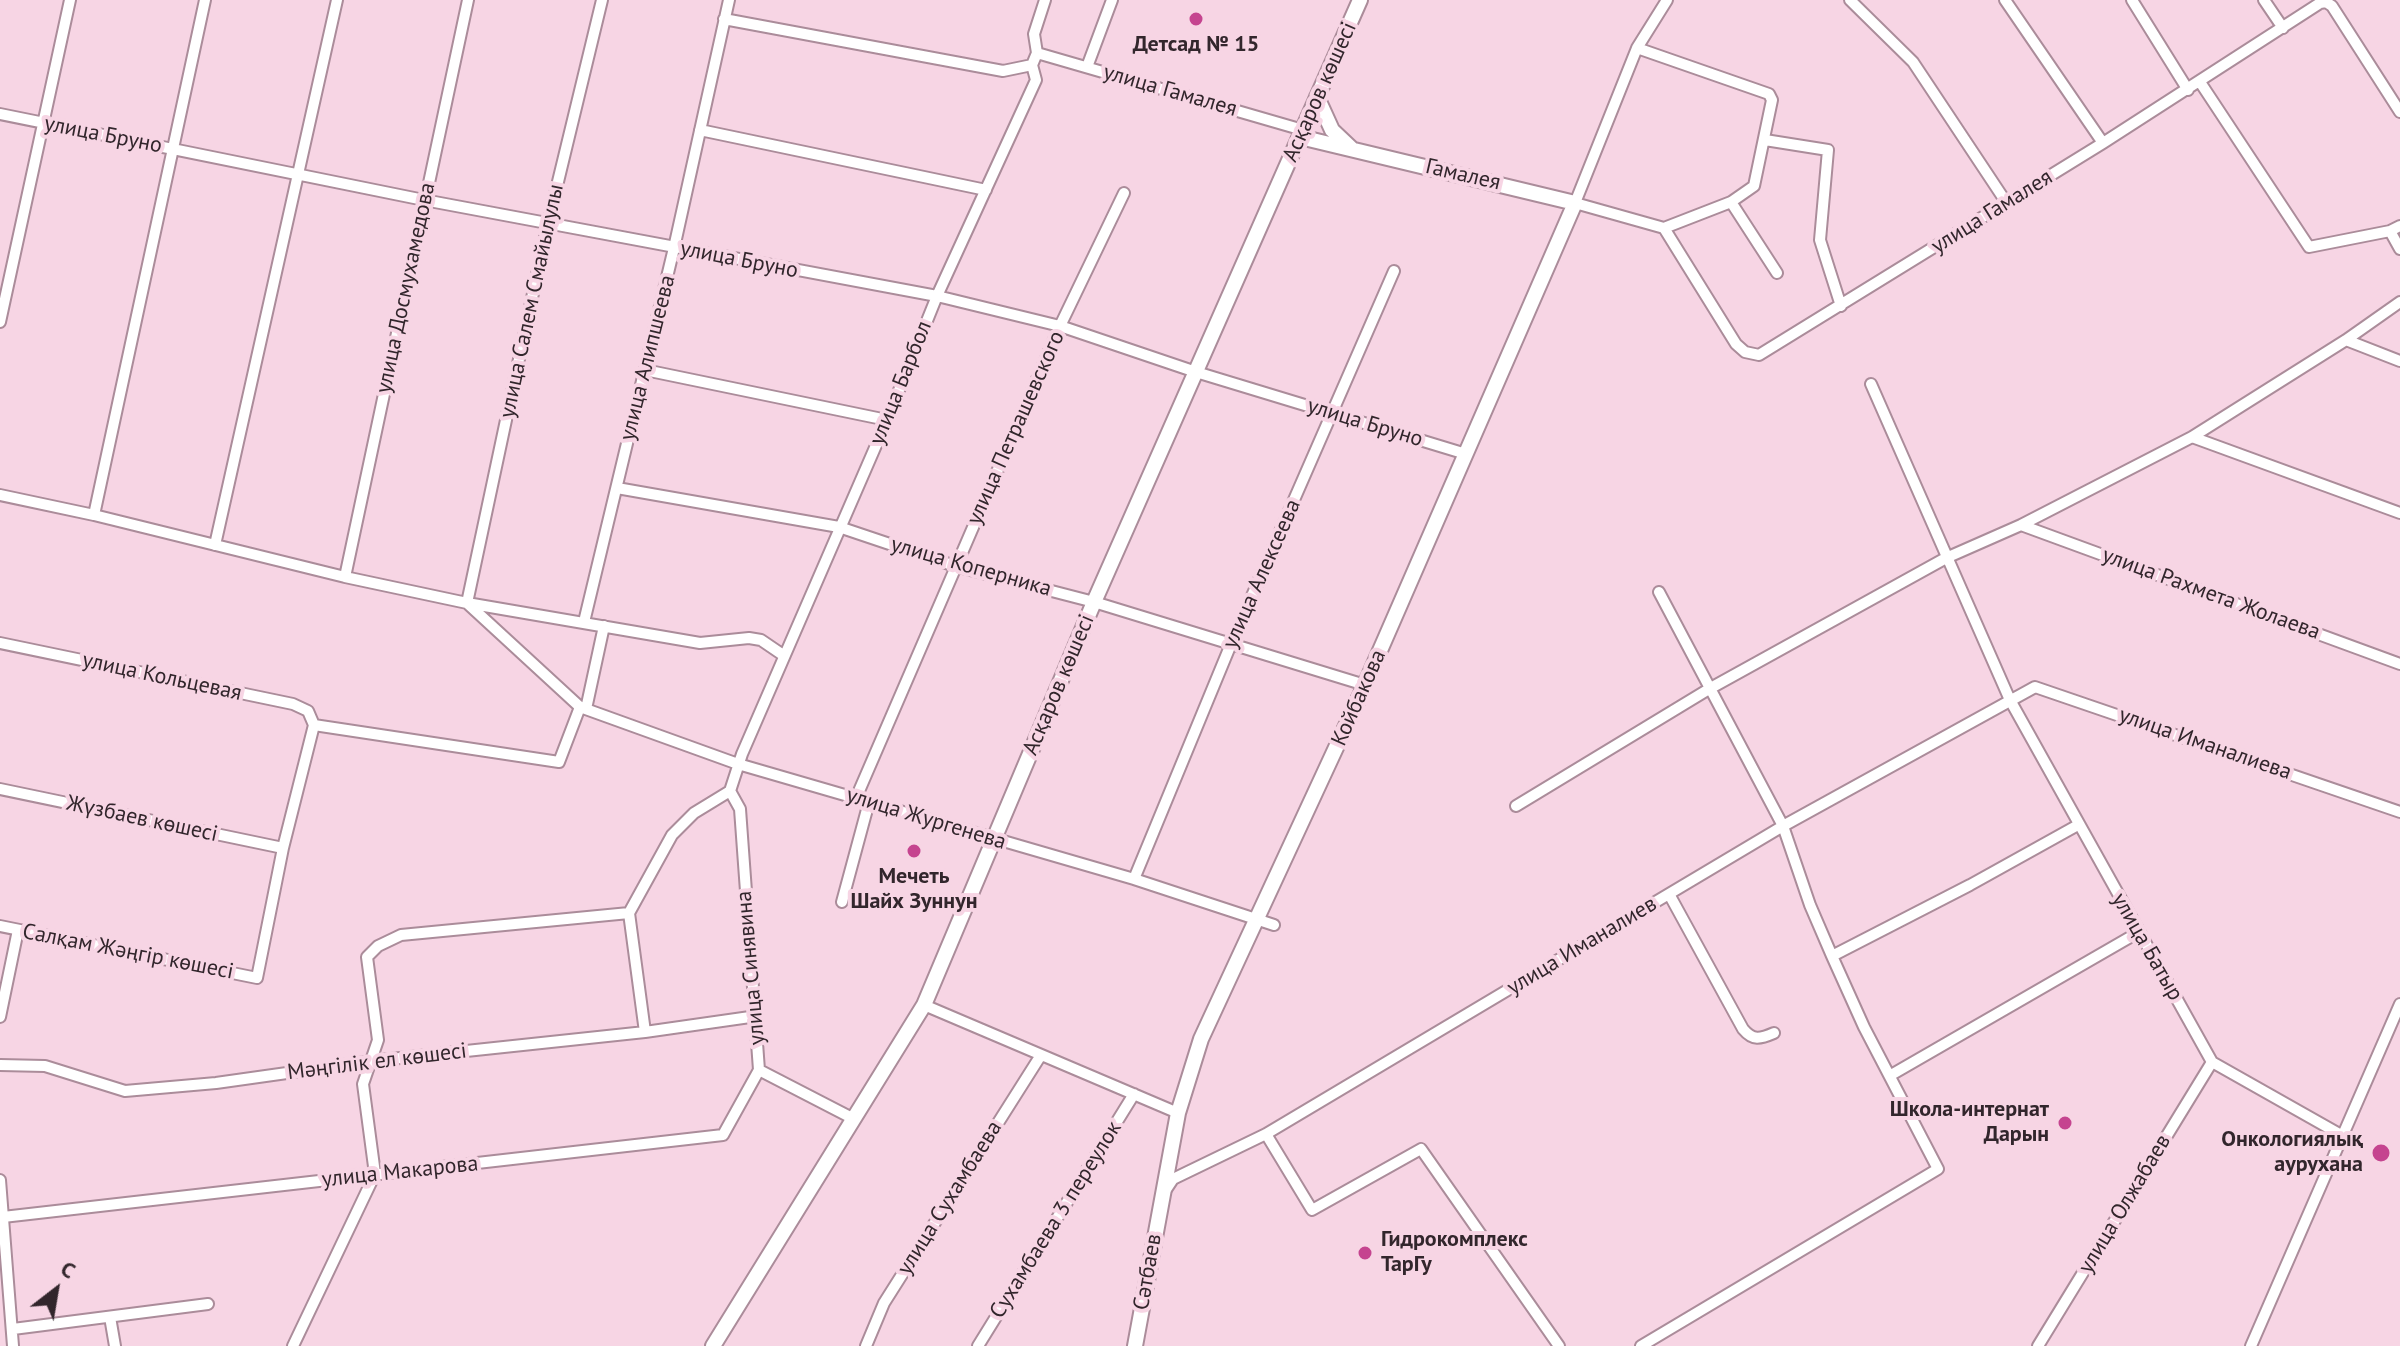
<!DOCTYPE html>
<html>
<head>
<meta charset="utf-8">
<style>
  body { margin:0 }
  #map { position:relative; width:2400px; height:1346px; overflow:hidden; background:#f7d5e4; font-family:"PT Sans",sans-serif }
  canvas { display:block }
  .north { position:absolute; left:16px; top:1250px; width:80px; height:80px; -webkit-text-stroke:6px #f7d5e4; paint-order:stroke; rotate:31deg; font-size:22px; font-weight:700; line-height:32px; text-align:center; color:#32262c }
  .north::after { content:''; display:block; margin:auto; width:28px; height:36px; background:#32262c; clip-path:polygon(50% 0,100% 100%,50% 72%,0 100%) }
</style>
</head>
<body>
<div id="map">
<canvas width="2400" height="1346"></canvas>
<div class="north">С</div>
</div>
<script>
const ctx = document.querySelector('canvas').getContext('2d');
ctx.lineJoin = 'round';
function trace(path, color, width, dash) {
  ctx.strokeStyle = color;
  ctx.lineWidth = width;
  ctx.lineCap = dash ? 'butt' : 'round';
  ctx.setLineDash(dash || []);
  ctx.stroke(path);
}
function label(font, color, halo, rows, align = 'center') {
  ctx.font = font + ' "PT Sans",sans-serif';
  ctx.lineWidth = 8;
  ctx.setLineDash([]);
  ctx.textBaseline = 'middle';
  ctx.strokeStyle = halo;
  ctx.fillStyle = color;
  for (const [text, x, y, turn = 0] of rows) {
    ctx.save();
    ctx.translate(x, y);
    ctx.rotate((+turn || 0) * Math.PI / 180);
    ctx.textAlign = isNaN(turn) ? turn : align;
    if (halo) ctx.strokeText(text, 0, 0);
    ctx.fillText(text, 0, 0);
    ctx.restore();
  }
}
const street = new Path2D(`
  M602 0 548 223 467 603 580 707 738 764 1134 879 1274 925
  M1667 0 1637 48 1575 203 1664 228 1736 344 1745 352 1759 355 2103 143 2320 3 2326 2 2332 6 2400 112
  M1850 0 1913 62 2006 202
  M2005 0 2103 143
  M2132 0 2188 90
  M2264 0 2283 28
  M724 19 1003 71 1032 65
  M1637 48 1769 94 1772 100 1754 186 1731 202 1664 228
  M1037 53 1303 130
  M1087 67 1112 0
  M2200 82 2309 247 2390 231 2400 226
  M0 114 424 200 937 296 1060 326 1196 372 1466 454
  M700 130 986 190
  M1765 140 1828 150 1820 240 1841 306
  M1731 202 1777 273
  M2390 231 2400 249
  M0 322 70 0
  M2346 340 2400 302
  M645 370 887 420
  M1871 384 2010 700 2212 1062 2343 1136
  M2192 437 2400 513
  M617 488 839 527 955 566 1094 602 1365 685
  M0 495 94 515 345 577 467 603 700 643 749 638 761 640 783 655
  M94 515 205 0
  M2021 525 2400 664
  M215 545 337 0
  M345 577 468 0
  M584 622 674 248 729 0
  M0 643 293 704 308 711 314 725
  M586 709 604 626
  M0 789 283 848
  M856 798 1060 326 1124 193
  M1516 806 1709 689 1946 558 2021 525 2192 437 2346 340 2400 361
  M1134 879 1231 644 1394 271
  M1669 894 1743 1029C1753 1041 1760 1039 1774 1033
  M842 902 869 802
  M0 926 257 978 283 848 314 725 559 762 580 707
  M1832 956 1970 885 2078 825
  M924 1005 1178 1113
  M0 1017 18 930
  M645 1032 629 913 672 835 694 813 730 791
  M0 1065 45 1066 125 1091 216 1083 372 1061 645 1032 757 1016
  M1891 1075 2139 932
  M852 1118 759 1070 740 809 730 791 742 754 887 420 937 296 1036 80 1032 65 1037 53 1034 34 1045 0
  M1266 1134 1312 1210 1421 1149 1559 1346
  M0 1180 13 1346
  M1167 1188 1173 1179 1266 1134 1783 826 2035 687 2400 812
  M3 1217 723 1135 759 1070
  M110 1317 115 1346
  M13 1329 208 1304
  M293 1346 375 1174 363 1084 378 1040 367 957 378 946 401 935 629 913
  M866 1346 884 1303 1041 1055
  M978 1346 1134 1094
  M1641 1346 1938 1169 1864 1027 1832 956 1810 905 1783 826 1659 592
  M2038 1346 2212 1062
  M2251 1346 2400 1004`);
const secondary = new Path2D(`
  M1317 97 1332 130 1351 148
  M713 1346 924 1005 1094 602 1360 0
  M1135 1346 1178 1113 1201 1039 1365 685 1575 203 1300 137`);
trace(street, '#ab8c9a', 14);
trace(secondary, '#ab8c9a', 18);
trace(street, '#fff', 10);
trace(secondary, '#fff', 14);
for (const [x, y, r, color] of [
  [1196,19,8,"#c5448f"],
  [914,851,8,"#c5448f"],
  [2065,1123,8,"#c5448f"],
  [2381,1153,10,"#c5448f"],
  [1365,1253,8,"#c5448f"]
]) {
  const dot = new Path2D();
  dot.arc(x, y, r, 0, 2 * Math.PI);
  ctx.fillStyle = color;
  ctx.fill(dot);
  trace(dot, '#f7d5e4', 3);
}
label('bold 22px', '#32262c', '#f7d5e4', [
  ["Детсад № 15",1196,45],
  ["Мечеть",914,877],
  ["Шайх Зуннун",914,902],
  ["Школа-интернат",2049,1110,"right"],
  ["Дарын",2049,1135,"right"],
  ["Онкологиялық",2363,1140,"right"],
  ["аурухана",2363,1165,"right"],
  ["Гидрокомплекс",1381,1240,"left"],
  ["ТарГу",1381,1265,"left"]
]);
label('22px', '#32262c', '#f7d5e4', [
  ["улица Гамалея",1170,91,16],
  ["Асқаров көшесі",1320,92,-66],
  ["улица Бруно",103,135,11],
  ["Гамалея",1463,175,13],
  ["улица Гамалея",1992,212,-32],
  ["улица Бруно",739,260,11],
  ["улица Досмухамедова",406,288,-78],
  ["улица Салем Смайылулы",532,301,-78],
  ["улица Алипшеева",648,358,-76],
  ["улица Барбол",901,383,-68],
  ["улица Бруно",1365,423,17],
  ["улица Петрашевского",1016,428,-66],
  ["улица Коперника",971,567,16],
  ["улица Алексеева",1262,574,-66],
  ["улица Рахмета Жолаева",2211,594,20],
  ["улица Кольцевая",162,677,12],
  ["Асқаров көшесі",1059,685,-67],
  ["Койбакова",1359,698,-66],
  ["улица Иманалиева",2205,744,19],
  ["Жүзбаев көшесі",142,819,12],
  ["улица Жургенева",926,819,17],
  ["улица Иманалиев",1582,946,-31],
  ["улица Батыр",2147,947,60],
  ["Салқам Жәңгір көшесі",128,952,11],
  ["улица Синявина",751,968,-95],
  ["Мәңгілік ел көшесі",377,1062,-7],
  ["улица Макарова",400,1172,-6],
  ["улица Сухамбаева",950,1198,-58],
  ["улица Олжабаев",2125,1204,-59],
  ["Сухамбаева 3 переулок",1056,1220,-58],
  ["Сәтбаев",1148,1272,-80]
]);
</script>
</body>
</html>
